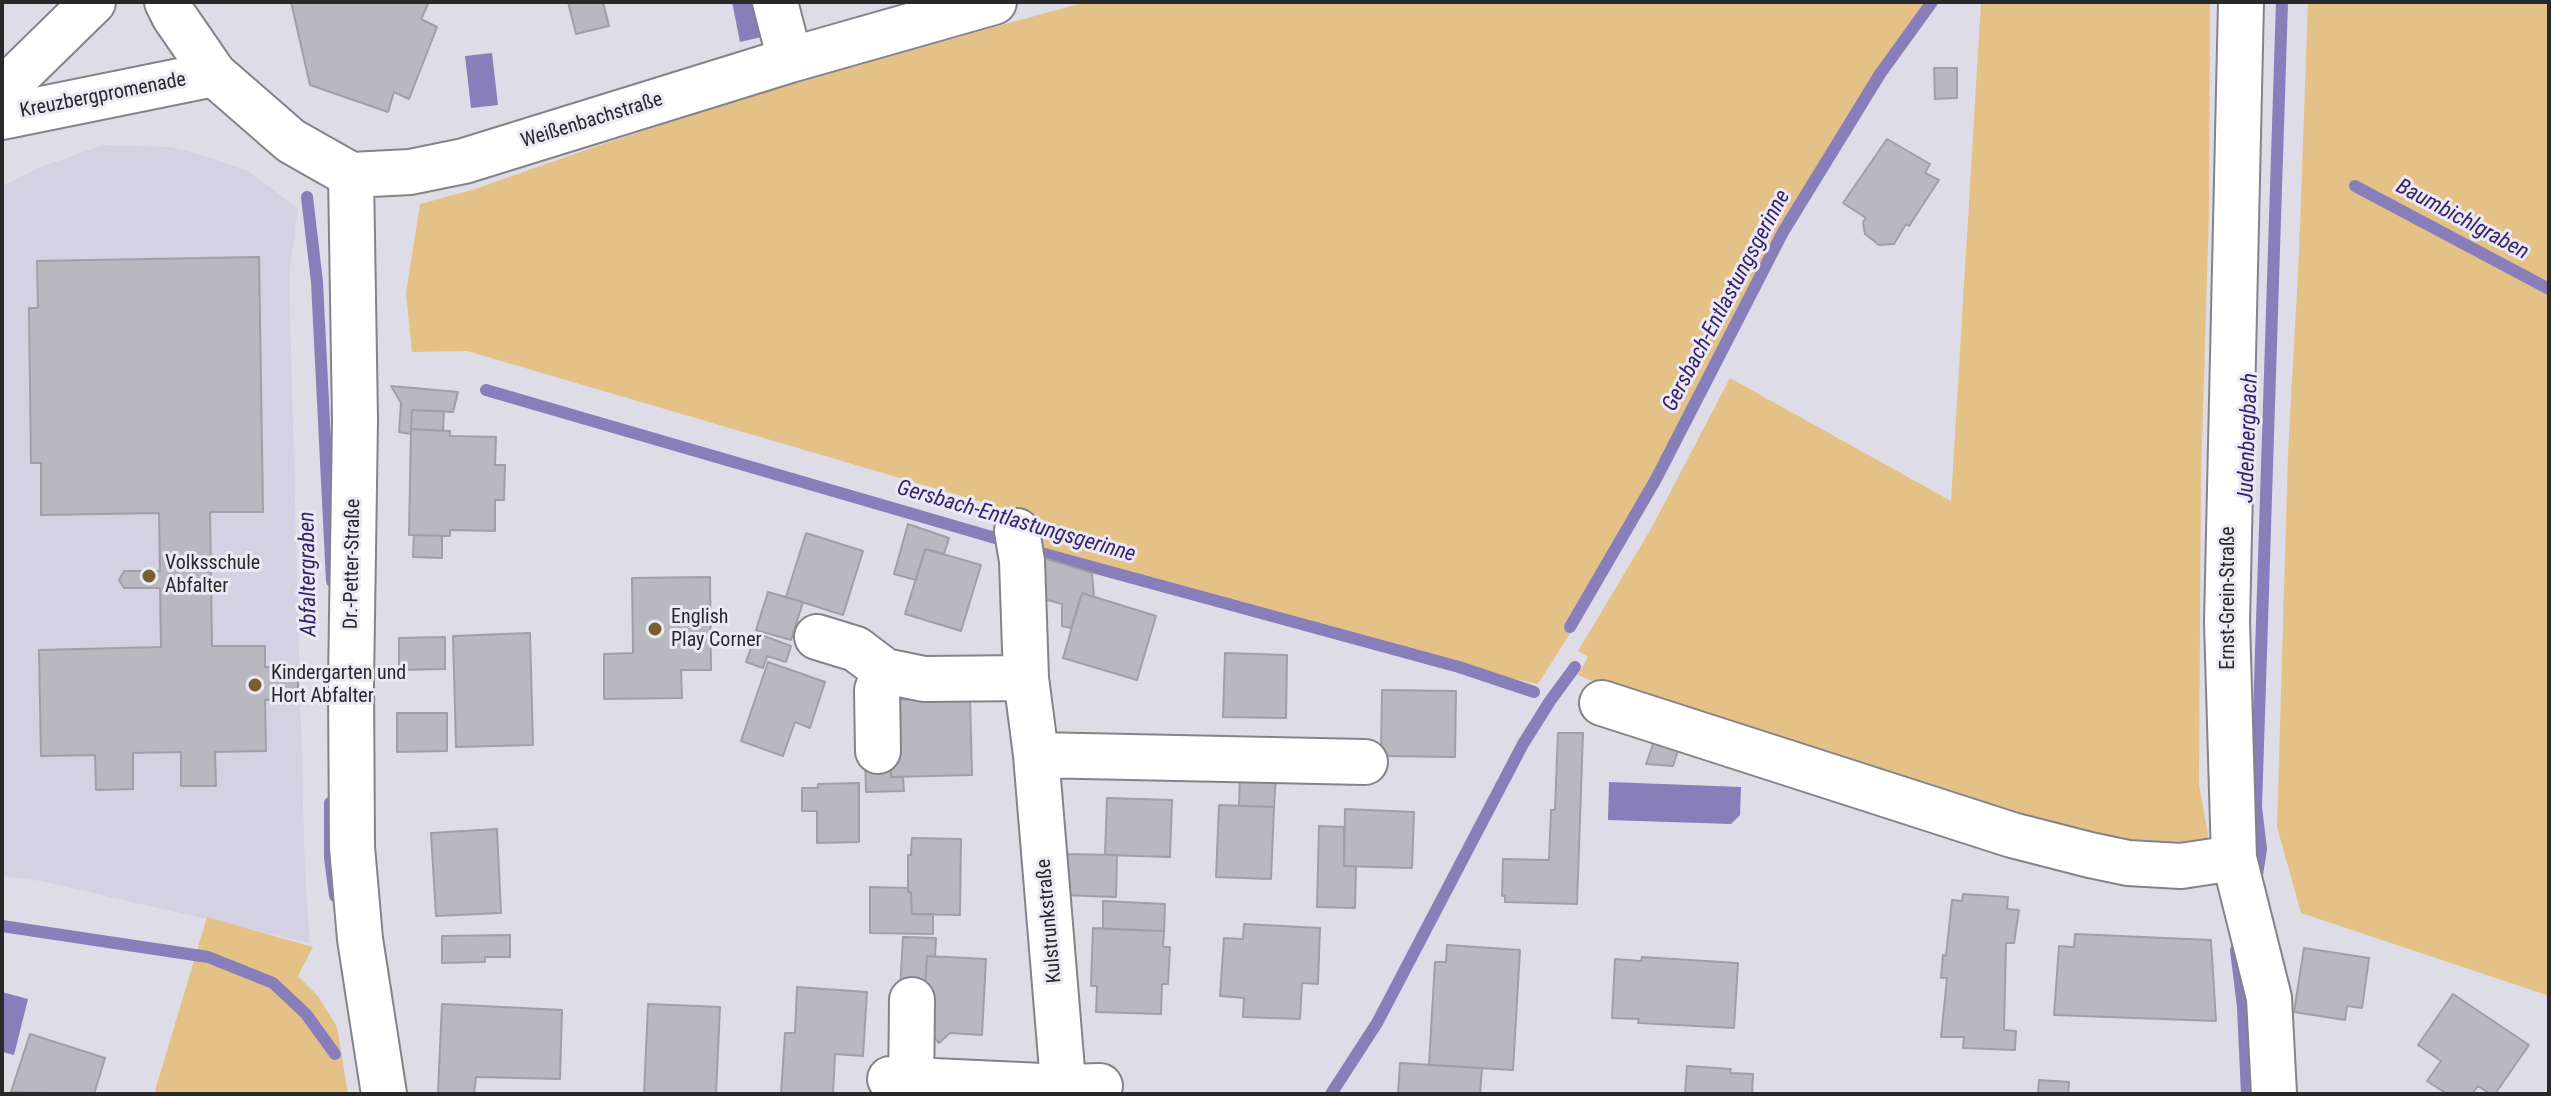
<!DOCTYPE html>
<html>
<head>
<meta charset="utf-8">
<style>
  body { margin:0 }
  #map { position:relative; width:2551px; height:1096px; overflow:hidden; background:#dedde7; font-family:"Roboto Condensed",sans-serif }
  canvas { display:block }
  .frame { position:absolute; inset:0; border:4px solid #29292c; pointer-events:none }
</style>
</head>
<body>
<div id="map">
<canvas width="2551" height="1096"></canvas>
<div class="frame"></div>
</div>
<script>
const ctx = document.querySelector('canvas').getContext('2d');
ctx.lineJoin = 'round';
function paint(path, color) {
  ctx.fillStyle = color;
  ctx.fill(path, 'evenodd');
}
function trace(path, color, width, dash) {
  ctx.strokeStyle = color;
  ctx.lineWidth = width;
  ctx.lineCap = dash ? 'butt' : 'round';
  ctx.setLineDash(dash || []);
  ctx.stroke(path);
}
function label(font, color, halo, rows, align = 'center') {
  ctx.font = font + ' "Roboto Condensed",sans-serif';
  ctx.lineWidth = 6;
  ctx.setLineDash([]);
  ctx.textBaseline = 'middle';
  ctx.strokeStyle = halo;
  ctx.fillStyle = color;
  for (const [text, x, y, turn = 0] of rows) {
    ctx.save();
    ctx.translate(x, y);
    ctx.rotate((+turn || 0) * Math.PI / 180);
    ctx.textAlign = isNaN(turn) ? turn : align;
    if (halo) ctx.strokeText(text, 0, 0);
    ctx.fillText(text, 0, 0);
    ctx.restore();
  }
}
paint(new Path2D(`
  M103 145 171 147 205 156 248 171 298 209 289 275 305 876 310 943 41 881 2 876V186L38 168Z`), '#d3d1e2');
paint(new Path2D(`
  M1086 2H1932L1880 74 1783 232 1732 335 1585 610 1538 684 1459 667 1032 550 1026 515 467 351 412 352 406 293 420 204 472 190 600 145 804 79Z
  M1981 2H2210L2209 213 2201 476 2199 785 2208 834 2205 848 2127 853 1695 724 1578 675 1588 657 1578 651 1652 527 1730 378 1951 501Z
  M2308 2H2549V996L2301 913 2277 827 2288 454 2299 253Z
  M207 917 313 947 298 976 318 996 337 1027 348 1094H154Z`), '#e4c287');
paint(new Path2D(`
  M732 2H759L766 36 740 42Z
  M492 53 498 105 471 108 465 56Z
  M1609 782 1741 787 1740 815 1731 824 1608 820Z
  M2 992 28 999 14 1055 2 1052Z`), '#887eba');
trace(new Path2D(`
  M2355 186 2549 289
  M307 197 317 282 332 581
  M486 390 1009 542
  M1030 550 1459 667 1534 692
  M1570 627 1656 479 1783 232 1880 74 1932 2
  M330 803V858L335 896
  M2257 875 2261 849 2256 807 2282 2
  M2 926 208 957 273 983 306 1014 335 1054
  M2236 950 2243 1007 2247 1094
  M1331 1094 1377 1023 1523 744 1550 701 1575 667`), '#887eba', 12);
const building = new Path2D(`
  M291 2H422L428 4 421 19 437 27 409 99 394 92 388 112 310 85Z
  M568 2H603L609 26 576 34Z
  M1934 68H1957V98L1935 99Z
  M1887 139 1930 164 1925 173 1939 180 1909 226 1906 224 1894 244 1879 245 1865 234 1863 222 1866 218 1843 203Z
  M259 257 263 512H210L212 646H265V667H298V699L265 700 266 751 215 752 216 786H181V752L133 753V789L96 790 95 755 41 756 39 650 161 647 160 588H124L119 580 124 571H160L159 513 41 515V463H31L29 308H38L37 261Z
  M391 386 458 392 453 412 412 410 411 434 399 432 401 403Z
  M412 410 444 411 443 431 411 429Z
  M411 429 450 431V436L496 437 495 465H505L504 500H495V531L450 530V536L409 535Z
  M908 524 949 538 944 554 925 549 916 580 894 574Z
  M806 533 863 551 843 615 786 597Z
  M414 535 442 536V558L413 557Z
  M925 549 981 565 961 631 905 614Z
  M1031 554 1092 573 1094 597 1082 593 1071 628 1062 626V604L1033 596Z
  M710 577 711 670H681L682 698 604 699V654L633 653 632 578Z
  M768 592 803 602 791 640 756 630Z
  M1082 593 1156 616 1137 680 1063 658Z
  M530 633 533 745 456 747 453 636Z
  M756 633 791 646 786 662 767 656 763 668 746 662Z
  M445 637V669L399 670V638Z
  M1225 653 1287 655 1286 718 1223 717Z
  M768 662 825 682 810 728 795 722 783 756 741 741Z
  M1382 690 1456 691 1455 757 1381 756Z
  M970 698 972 775 891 777 890 700Z
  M397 713H447V751L397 752Z
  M1558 733H1583L1577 904 1505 902V896H1502L1503 859 1549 860 1551 810H1555Z
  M1657 733 1681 741 1673 766 1646 764Z
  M891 752V777H903L904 791 866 792 865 753Z
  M1240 773 1276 774 1274 807 1239 806Z
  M859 783V842L817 843V811H802V788H818V784Z
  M1107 798 1172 800 1170 857 1105 855Z
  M1219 805 1274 807 1271 879 1216 877Z
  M1345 809 1414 812 1412 868 1344 866Z
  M1319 826 1344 827V866H1356L1355 908 1317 907Z
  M497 829 501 913 436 916 431 833Z
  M912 838 961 839 960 915 912 914 911 892H908V855H911Z
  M1062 854 1117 855 1116 897 1061 895Z
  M870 887 908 888V892H911L912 914H933V934L870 933Z
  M1963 894 2008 897 2007 909 2019 910 2014 943H2006L2004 1030 2016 1031 2015 1050 1963 1048 1964 1037H1941L1947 978H1941L1943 955 1946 956 1952 900 1962 901Z
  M1103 901 1165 904 1164 931 1103 929Z
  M1244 924 1320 928 1318 984 1302 983 1300 1019 1243 1017 1244 998 1220 996 1224 938 1243 939Z
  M1093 928 1164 931 1163 947H1170L1168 984H1162L1161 1014 1096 1012 1097 986H1091Z
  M2075 934 2211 940 2216 1021 2054 1015 2059 946 2074 947Z
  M510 935V957H485V962L442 963V936Z
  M903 937 936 938 935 957 927 956 925 991 900 990Z
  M1447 945 1520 950 1513 1070 1429 1065 1435 962H1446Z
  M2304 948 2369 958 2362 1008 2347 1006 2345 1020 2294 1012Z
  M927 956 986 959 982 1035 950 1033 939 1043 929 1031 922 1032Z
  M1642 957 1738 963 1734 1028 1638 1023 1639 1019 1612 1018 1615 959 1641 961Z
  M797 987 867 992 863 1056 835 1054 833 1094H781L785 1033H795Z
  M2453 994 2529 1045 2495 1094H2490L2478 1086 2472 1094H2447L2427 1081 2441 1061 2418 1045Z
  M442 1004 562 1010 560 1079 476 1077 474 1094H443L438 1092Z
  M648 1004 720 1007 716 1094H644Z
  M30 1034 105 1058 94 1094 11 1092Z
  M1400 1063 1482 1068 1480 1094H1398Z
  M1687 1066 1731 1069 1730 1073 1753 1074 1752 1094H1685Z
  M2039 1080 2069 1082 2068 1094H2038Z`);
paint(building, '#b9b8c1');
trace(building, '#a09fa8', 2);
const minor = new Path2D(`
  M167 2 174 16 214 74 291 141 351 175 410 172 464 161 790 60 994 2
  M775 2 790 60
  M2241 2 2227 622 2234 858 2269 998 2274 1094
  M2 91 93 2
  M2 117 214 74
  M351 175 355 420 351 682 352 847 360 939 384 1094
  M1017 531 1022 561 1026 678 1036 755 1064 1094
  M817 637 856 649 885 671 924 679 1026 678
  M1602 703 2012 835 2090 855 2128 863 2181 866 2234 858
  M878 751 877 690 885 671
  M1036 755 1365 762
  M890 1079 1064 1087 1100 1086
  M911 1094 912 1000`);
trace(minor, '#84838b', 48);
trace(minor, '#fff', 44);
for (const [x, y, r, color] of [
  [149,576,8,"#785f30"],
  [655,629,8,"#785f30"],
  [255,685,8,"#785f30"]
]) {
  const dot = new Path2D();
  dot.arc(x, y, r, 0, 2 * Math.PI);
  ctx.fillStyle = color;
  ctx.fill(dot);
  trace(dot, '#ebeaf4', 3);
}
label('20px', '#29292c', '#ebeaf4', [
  ["Kreuzbergpromenade",103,96,-11],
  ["Weißenbachstraße",592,121,-17],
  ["Dr.-Petter-Straße",353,564,-89],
  ["Ernst-Grein-Straße",2229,598,-90],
  ["Kulstrunkstraße",1050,921,-95]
]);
label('20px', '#29292c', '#ebeaf4', [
  ["Volksschule",165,564],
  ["Abfalter",165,587],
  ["English",671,618],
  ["Play Corner",671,641],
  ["Kindergarten und",271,674],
  ["Hort Abfalter",271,697]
], 'left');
label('italic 22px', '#37236b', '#ebeaf4', [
  ["Baumbichlgraben",2462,220,28],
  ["Gersbach-Entlastungsgerinne",1727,301,-62],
  ["Judenbergbach",2249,438,-88],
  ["Gersbach-Entlastungsgerinne",1016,522,16],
  ["Abfaltergraben",309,574,-91]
]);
</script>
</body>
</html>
